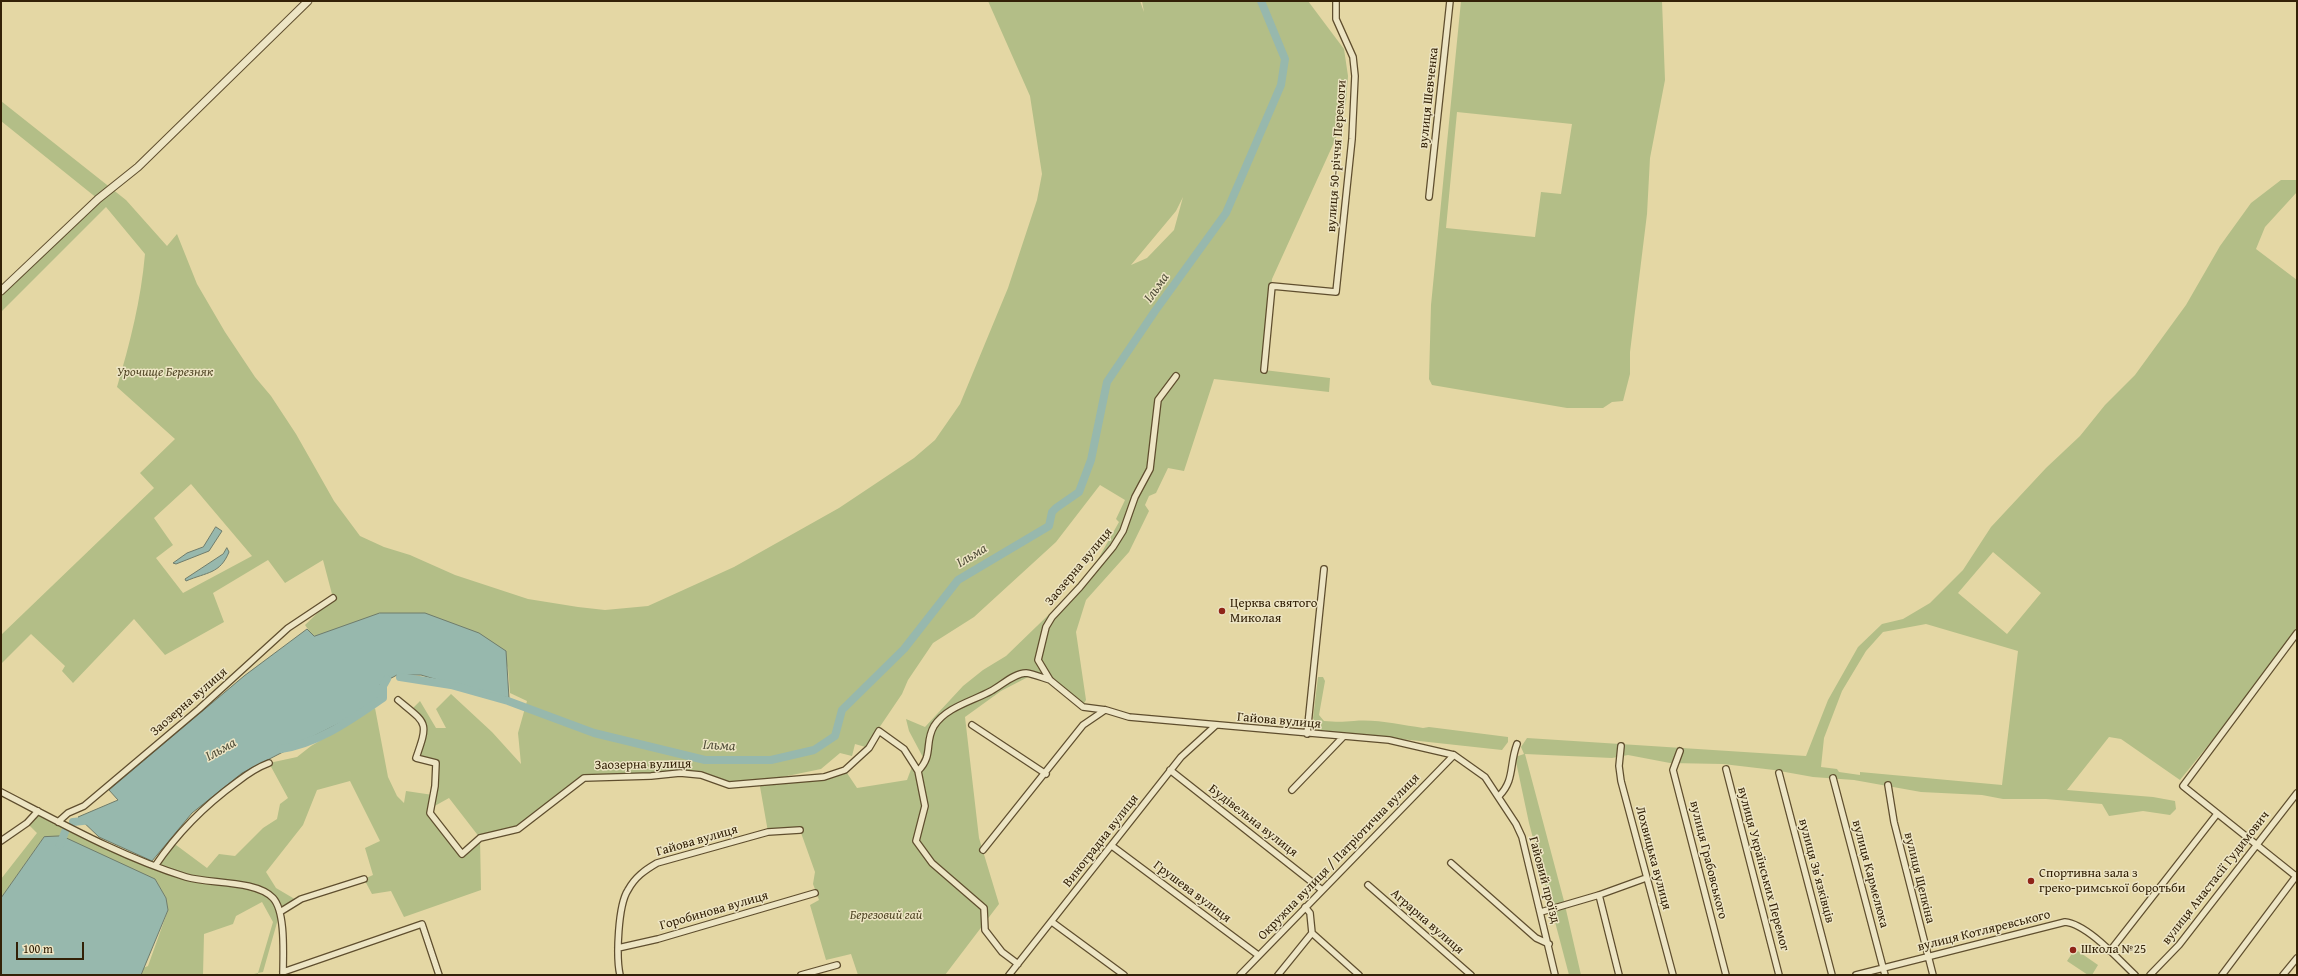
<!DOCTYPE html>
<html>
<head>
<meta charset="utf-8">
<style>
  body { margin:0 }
  #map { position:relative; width:2298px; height:976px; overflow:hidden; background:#e4d7a4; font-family:"Gentium Book Plus",serif }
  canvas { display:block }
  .frame { position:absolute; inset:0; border:2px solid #332107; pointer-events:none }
  .scale { position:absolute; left:16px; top:942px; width:68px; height:18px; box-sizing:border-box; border:2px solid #332107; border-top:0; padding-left:5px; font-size:12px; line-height:14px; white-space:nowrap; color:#332107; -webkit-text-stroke:3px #ede5c4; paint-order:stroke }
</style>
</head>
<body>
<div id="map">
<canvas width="2298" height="976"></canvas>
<div class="frame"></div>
<div class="scale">100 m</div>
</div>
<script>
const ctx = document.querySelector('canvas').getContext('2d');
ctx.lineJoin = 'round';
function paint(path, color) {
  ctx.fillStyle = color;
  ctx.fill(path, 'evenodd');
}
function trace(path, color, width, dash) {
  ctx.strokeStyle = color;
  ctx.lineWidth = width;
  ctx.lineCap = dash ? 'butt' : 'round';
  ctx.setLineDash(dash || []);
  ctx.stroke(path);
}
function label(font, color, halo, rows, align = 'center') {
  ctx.font = font + ' "Gentium Book Plus",serif';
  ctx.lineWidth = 3;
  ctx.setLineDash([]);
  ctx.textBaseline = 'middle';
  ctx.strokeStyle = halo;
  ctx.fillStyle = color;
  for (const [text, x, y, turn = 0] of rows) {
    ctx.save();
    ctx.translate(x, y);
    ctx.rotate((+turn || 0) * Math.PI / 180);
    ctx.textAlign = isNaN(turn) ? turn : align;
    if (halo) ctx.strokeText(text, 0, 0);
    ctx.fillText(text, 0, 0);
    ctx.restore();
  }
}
paint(new Path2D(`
  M988 1H1140L1144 12 1142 1H1308L1344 49 1348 76 1346 102 1336 138 1272 279 1264 370 1330 378 1329 392 1214 379 1184 471 1168 468 1156 493 1149 496 1145 505 1149 511 1129 552 1086 600 1076 632 1086 700 1081 709 1047 682 1028 677 1001 691 965 717 979 838 999 904 945 975H858L851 954 826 960 810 905 819 900 813 884 815 872 800 830 768 832 759 781 729 785 680 773 584 778 518 829 480 838 481 890 404 917 391 891 372 894 364 879 373 875 365 848 380 841 350 781 317 790 303 825 266 872 276 888 298 901 280 912 263 972 258 973V975H250L258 973 273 922 262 902 236 916 233 924 204 934 203 975H141L143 968 148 966 168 910 166 898 155 879 44 837 1 898V879L37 833 27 823 38 811 155 866 172 842 207 868 219 854 235 856 263 828 277 819 280 804 288 798 269 763 297 757 311 746 375 708 388 777 397 796 404 803 406 791 433 795 436 763 416 758C424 734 432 729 411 710L420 701 436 728H446L436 709 451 694 492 732 521 764 518 733 527 701 510 693 508 668 502 655 460 626 428 618 315 639 305 625 333 598 323 560 285 583 268 560 213 593 224 622 165 655 134 619 73 683 62 671 65 666 31 634 1 664V635L154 488 140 473 175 439 117 387C130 343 141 300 145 254L106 207 1 312V294L98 199 1 121V101L126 200 167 246 177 234 197 284 225 332 255 377 271 396 296 434 334 501 360 536 384 547 410 555 455 575 528 599 578 607 605 610 648 606 734 567 839 508 914 458 935 440 960 404 1008 288 1037 200 1042 174 1030 96ZM1183 197 1174 230 1147 258 1131 265 1176 211ZM191 484 252 556 183 593 156 558 173 545 154 518ZM1100 485 1125 500 1116 519 1119 522 1097 561 1068 596 1006 656 983 670 963 686 925 727 906 719 909 731 926 763 918 771 913 764 907 780 857 788 845 770 800 780 763 781 821 769 840 753 852 756 855 744 869 748 879 731V728L902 694 908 680 933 643 974 617 1056 542ZM449 798 480 838 462 854 430 813 431 808Z
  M1461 1H1662L1665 80 1650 158 1647 214 1630 352V374L1623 401 1612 402 1603 408H1567L1432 385 1429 379 1431 305ZM1457 112 1572 124 1561 194 1541 192 1535 237 1446 228Z
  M2281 180H2297V192L2265 227 2256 249 2297 280V627L2236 711 2180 780 2121 739 2109 737 2067 790 2153 797 2175 801 2176 809 2170 815 2143 811 2109 816 2102 804 2046 799H2003L1982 795 1921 792 1854 780 1813 777 1774 770 1723 764 1670 763 1628 755 1612 758 1525 754 1564 901 1581 975H1569L1529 823 1515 757 1524 754 1521 747 1527 738 1806 756 1828 700 1858 647 1882 624 1903 619 1930 603 1963 570 1991 527 2046 468 2080 436 2105 405 2135 375 2186 305 2220 246 2251 203ZM1993 552 2041 593 2007 634 1958 593ZM1926 624 2018 651 2002 785 1860 772V775L1839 772 1837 769 1821 767 1824 738 1842 691 1866 651 1883 632Z
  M1318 677H1323L1325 681 1319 715 1324 721C1335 722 1343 722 1354 721 1377 719 1401 725 1423 728L1429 727 1508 737V742L1502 750 1318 730 1313 718Z
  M2075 949 2098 965 2092 975H2088L2067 961Z`), '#b3be87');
const water = new Path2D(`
  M216 527 222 531 209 551 176 564 173 563 187 553 203 547Z
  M227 548 229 552C220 574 207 572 186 581L185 579 223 554Z
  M380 613H425L479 633 506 651 509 698 472 690 421 675H397L380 684 384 693 361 712 242 773 192 813 152 861 99 837 78 817 118 800 109 790 244 676 307 629 314 636Z
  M62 836 155 879 166 898 168 910 141 975H1V898L44 837Z`);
paint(water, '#97b8ad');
trace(water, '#6f7c6b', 1);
trace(new Path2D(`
  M400 677 451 685 508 701 594 733 705 760H771L814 750 835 736 842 710 904 649 958 580 1049 526 1052 512 1056 508 1079 492 1091 460 1107 382 1155 311 1226 213 1281 85 1285 59 1261 1
  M281 749C318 744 352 719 383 698V686L387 679
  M73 822 92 820
  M60 845 65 832`), '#97b8ad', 8);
const minor = new Path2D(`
  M1429 197 1450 1
  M1264 370 1272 286 1336 292 1352 139 1355 76 1353 57 1336 19V1
  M1176 376 1158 400 1150 469 1135 497 1123 531 1113 547 1080 587 1052 617 1046 627 1038 660 1050 680 1083 707 1106 710 1129 717 1389 740 1454 755 1485 777 1516 824 1522 837 1555 975
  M2297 633 2183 786 2297 877
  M398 700C427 724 429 721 416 758L436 763 435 786 430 813 462 854 480 838 518 829 584 778 651 776 680 773 701 775 729 785 824 777 845 770 869 748 879 731 904 749 918 771C934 755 924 743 934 726 946 707 973 701 991 691 1001 686 1014 673 1026 673 1034 674 1043 678 1050 680
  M972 725 1046 774
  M1307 734 1324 569
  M1621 746 1619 766 1621 781 1673 975
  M1680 751 1673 770 1726 975
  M1726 769 1779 975
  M1170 770 1322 890
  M918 771 925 806 916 841 932 863 984 908 985 930 1002 952 1018 964
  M1779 773 1832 975
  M1833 778 1885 975
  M1888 785 1894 822 1933 975
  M1292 790 1343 737
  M1 792C61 823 121 857 186 877 210 884 256 880 273 898 286 912 283 956 283 975
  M1499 796C1515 780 1509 765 1517 744
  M58 822 68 813 84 806 103 790 199 709 288 628 333 598
  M1 841 27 823 38 811
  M1112 846 1258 955
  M983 850 1083 725 1105 710
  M1451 863 1536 938 1549 944
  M155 866C178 832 204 806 237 782 246 775 258 767 269 763
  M1368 885 1471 975
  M1599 895 1619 975
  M1305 907 1310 913 1312 933 1359 975
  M280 912 301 899 364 879
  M1541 912 1599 895 1646 878
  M1052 922 1124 975
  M618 948 658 939 815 893
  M2110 951 2217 814
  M283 972 422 924 439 975
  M620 975C616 957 618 905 628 890 635 877 645 870 657 863L768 832 800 830
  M801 975 837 965
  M1009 975 1181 757 1215 726
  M1240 975 1454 755
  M1278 975 1312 933
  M1856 975 2065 922C2087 924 2118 959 2135 975
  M2150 975 2179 945 2297 793
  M2222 975 2297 875
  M2283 975 2297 958`);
const tertiary = new Path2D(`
  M1 291 98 199 138 167 308 1`);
trace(minor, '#5f4e2e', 8);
trace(tertiary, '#5f4e2e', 9);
trace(minor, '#ede5c4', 5.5);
trace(tertiary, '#ede5c4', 7);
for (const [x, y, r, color] of [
  [1222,611,4,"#8f2418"],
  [2031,881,4,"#8f2418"],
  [2073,950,4,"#8f2418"]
]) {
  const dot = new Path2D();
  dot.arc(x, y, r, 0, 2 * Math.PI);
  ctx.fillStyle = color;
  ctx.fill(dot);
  trace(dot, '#ede5c4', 1.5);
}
label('13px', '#332107', '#ede5c4', [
  ["вулиця Шевченка",1429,98,-84],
  ["вулиця 50-річчя Перемоги",1337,156,-86],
  ["Заозерна вулиця",1079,567,-50],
  ["Заозерна вулиця",189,702,-41],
  ["Гайова вулиця",1279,721,5],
  ["Заозерна вулиця",643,765,-1],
  ["Будівельна вулиця",1253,821,38],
  ["Гайова вулиця",697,841,-16],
  ["Виноградна вулиця",1101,841,-52],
  ["Окружна вулиця / Патріотична вулиця",1339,857,-46],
  ["Лохвицька вулиця",1653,858,75],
  ["вулиця Грабовського",1708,860,76],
  ["вулиця Українських Перемог",1763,869,75],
  ["вулиця Звʼязківців",1816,871,75],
  ["вулиця Кармелюка",1870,874,75],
  ["вулиця Щепкіна",1919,878,76],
  ["вулиця Анастасії Гудимович",2216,878,-52],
  ["Гайовий проїзд",1544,880,75],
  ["Грушева вулиця",1192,892,37],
  ["Горобинова вулиця",714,911,-16],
  ["Аграрна вулиця",1427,922,41],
  ["вулиця Котляревського",1984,931,-14]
]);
label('italic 13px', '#534827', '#ede5c4', [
  ["Урочище Березняк",165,373],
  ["Березовий гай",886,916]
]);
label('13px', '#332107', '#ede5c4', [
  ["Церква святого",1230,604],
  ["Миколая",1230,619],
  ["Спортивна зала з",2039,874],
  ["греко-римської боротьби",2039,889],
  ["Школа №25",2081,950]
], 'left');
label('italic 14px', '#514e39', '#ede5c4', [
  ["Ільма",1157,288,-55],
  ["Ільма",972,556,-31],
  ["Ільма",719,746,3],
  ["Ільма",221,750,-29]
]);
</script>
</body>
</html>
